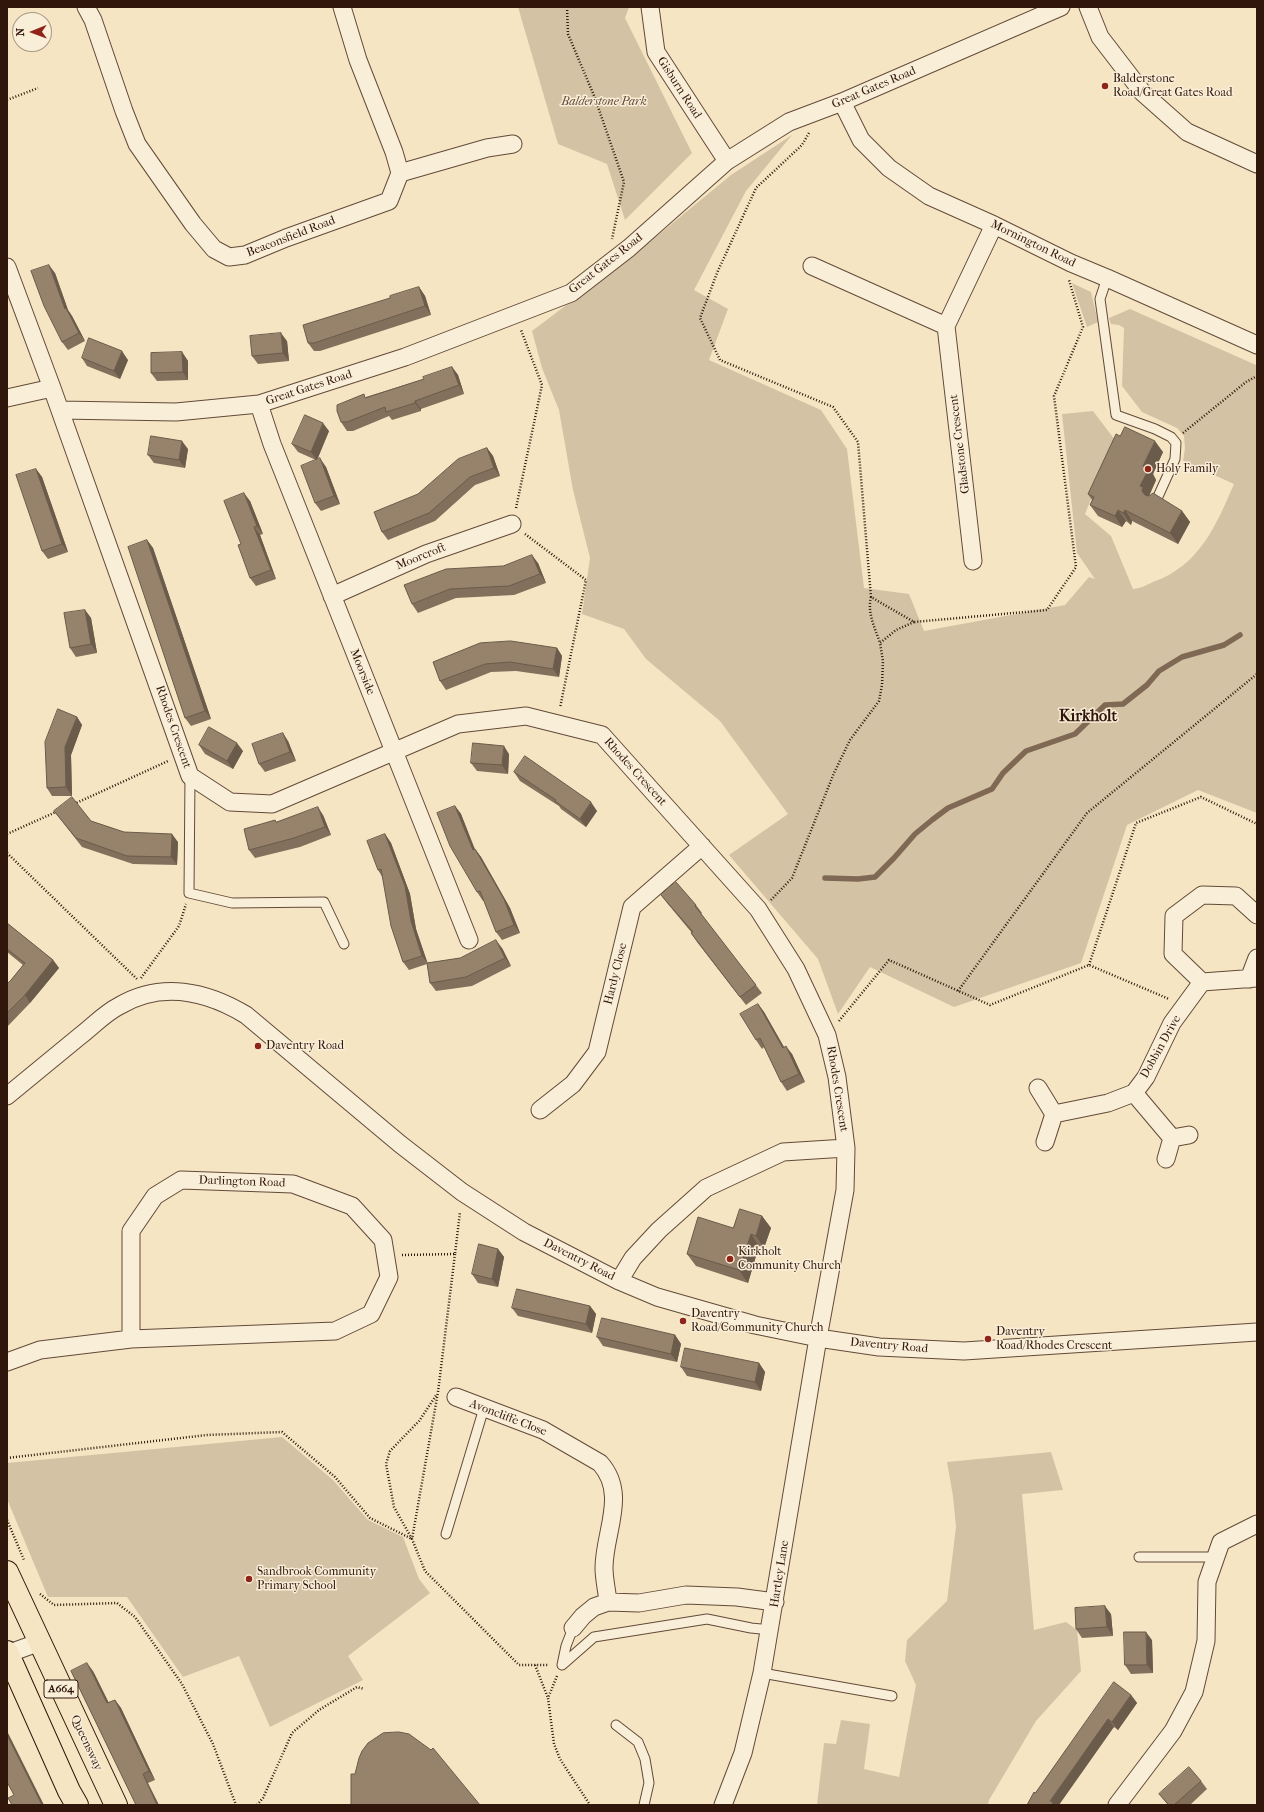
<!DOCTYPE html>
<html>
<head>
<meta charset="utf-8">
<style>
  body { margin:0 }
  #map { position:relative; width:1264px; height:1812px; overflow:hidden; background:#f6e5c3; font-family:"IM FELL French Canon",serif }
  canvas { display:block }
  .frame { position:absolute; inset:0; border:8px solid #30160b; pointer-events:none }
  .north { position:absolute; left:12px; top:12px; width:40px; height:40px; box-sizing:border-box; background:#f9eed8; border:1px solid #a99886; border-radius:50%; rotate:269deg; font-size:11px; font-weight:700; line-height:16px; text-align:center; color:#30160b }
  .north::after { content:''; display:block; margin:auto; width:14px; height:18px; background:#8f2418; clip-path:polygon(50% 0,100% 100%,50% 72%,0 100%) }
</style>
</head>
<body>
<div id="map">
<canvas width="1264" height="1812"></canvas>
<div class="frame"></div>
<div class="north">N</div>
</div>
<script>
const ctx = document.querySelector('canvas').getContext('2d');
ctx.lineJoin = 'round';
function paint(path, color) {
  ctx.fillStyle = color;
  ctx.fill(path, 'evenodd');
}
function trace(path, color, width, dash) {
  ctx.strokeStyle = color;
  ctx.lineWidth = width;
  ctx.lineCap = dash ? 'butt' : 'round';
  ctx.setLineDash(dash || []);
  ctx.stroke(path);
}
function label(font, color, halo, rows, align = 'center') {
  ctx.font = font + ' "IM FELL French Canon",serif';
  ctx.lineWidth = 3;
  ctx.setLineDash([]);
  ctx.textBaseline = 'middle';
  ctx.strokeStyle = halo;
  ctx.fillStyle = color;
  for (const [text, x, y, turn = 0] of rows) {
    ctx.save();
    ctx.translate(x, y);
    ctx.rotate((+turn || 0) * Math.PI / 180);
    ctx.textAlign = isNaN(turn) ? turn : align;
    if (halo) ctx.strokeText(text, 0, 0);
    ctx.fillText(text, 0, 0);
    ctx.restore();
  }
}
paint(new Path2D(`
  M518 7H629L625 18 692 153 625 220 607 164 558 144Z
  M792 135 746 191 694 290 728 309 709 360 821 410 847 449 864 588 909 594 924 631 1065 605 1089 577 1095 579 1077 553 1062 414 1093 411 1115 440 1085 514 1111 536 1133 589C1139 589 1147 585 1153 582 1199 566 1216 526 1234 484L1183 461 1185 448 1184 436 1177 428 1142 412 1122 386 1124 328 1119 325 1111 324 1109 318 1130 309 1256 365 1257 370V813L1198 790 1127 825 1081 963 954 1007 870 967 838 1014 818 959 729 855 788 814 720 721 646 659 624 629 582 614 590 558 573 490 559 410 542 368 532 331 646 245 731 175Z
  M1072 283 1091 292 1098 322 1087 327Z
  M282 1437 333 1480 368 1520 403 1537 419 1579 430 1593 348 1656 363 1680 270 1727 239 1656 183 1677 127 1597H48L7 1499V1463Z
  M1051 1452 1063 1490 1022 1494 1034 1630 1066 1622 1077 1630 1081 1671 1036 1721 989 1800 988 1805H817L824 1743 836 1744 841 1720 870 1724 864 1769 899 1777 916 1685 905 1661 907 1640 947 1601 956 1527 953 1496 947 1462Z`), '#d4c2a4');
trace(new Path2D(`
  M825 878 858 879 875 877 894 858 915 834 932 820 948 808 992 789 1003 773 1026 751 1075 734 1105 705 1123 704 1147 685 1159 671 1182 657 1224 645 1240 635`), '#7f6854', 5.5);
const lane = new Path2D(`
  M1107 278 1100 299 1116 415 1155 429 1171 437 1176 443 1175 459 1156 501
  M190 776 189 893 232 903 324 902 344 944
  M446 1534 484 1408
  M1139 1557H1216
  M562 1665 594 1637 707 1619 751 1628 771 1630
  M562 1665 566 1646 573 1628
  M762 1673 892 1696
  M616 1725 638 1742 645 1759 649 1783 644 1805`);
const street = new Path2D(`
  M86 7 93 20 124 111 137 144 193 224 214 249 229 257 245 255 286 238 389 201 400 173 394 152 358 60 342 7
  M650 7 656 52 727 161
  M1088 7 1100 37 1143 93 1187 132 1257 164
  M842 102 861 140 889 168 929 196 994 225 1071 263 1107 278 1257 345
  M400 173 487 148 513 144
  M812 266 946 326 973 561
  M7 267 52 388 190 776 230 802 272 804 458 724 526 716 602 735 758 909 796 969 827 1035 837 1077 846 1148 845 1190 818 1338 762 1673 743 1753 723 1805
  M946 326 994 225
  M7 398 52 388
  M259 404 272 444 469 940
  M60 410 176 412 259 404 405 357 571 293 629 248 727 161 789 122 842 102 1061 7
  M332 596 426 554 512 524
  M1257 915 1236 896 1202 895 1174 916 1173 954 1202 982 1257 978
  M1249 979 1257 958
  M1038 1088 1054 1114 1045 1142
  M1134 1093 1172 1138
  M7 1096C31 1076 56 1056 80 1036 93 1026 105 1013 119 1006 161 981 206 991 246 1015L400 1144 462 1192 524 1232 619 1281 657 1297 755 1325 818 1338 879 1347 964 1351 1257 1332
  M540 1110 573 1084 597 1052 632 907 702 846
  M1054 1114 1108 1103 1134 1093 1146 1077 1172 1023 1202 982
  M1166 1159 1172 1138 1189 1135
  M619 1281 633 1258 659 1230 706 1188 783 1152 846 1148
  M7 1362 40 1350 131 1339 335 1331 371 1314 389 1277 383 1240 352 1206 293 1184 181 1180 155 1196 131 1231V1339
  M456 1397 543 1430 600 1463C628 1494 604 1532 604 1568 604 1579 607 1591 608 1602
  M573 1628 583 1616 594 1607 608 1602 639 1603 686 1595 737 1597 775 1602
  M7 1654 40 1642
  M1117 1805 1173 1731 1194 1692 1206 1641 1207 1582 1221 1542 1257 1524`);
const highway = new Path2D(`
  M7 1572 116 1805
  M7 1652 69 1791 77 1805`);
trace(lane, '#624a39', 11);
trace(street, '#624a39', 19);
trace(highway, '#30160b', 24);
trace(new Path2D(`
  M567 7 568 34 595 98 624 182 612 239
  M7 100 38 88
  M809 133 802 145 756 188 717 273 700 318 720 360 833 407 858 442 871 597 914 622 1047 610 1076 567 1054 396 1083 327 1069 280
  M1183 433 1246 382 1257 376
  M516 508 542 385 521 330
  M525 534 586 580 560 708
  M871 597C867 613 875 628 880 643L896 630 914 622
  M74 804 168 761
  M7 834 58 811
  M7 853 137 979
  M771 900 792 878 834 773 850 740 879 701 882 685 883 661 880 643
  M1089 965 1136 823 1201 797 1257 824
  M141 978 179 926 186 904
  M958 991 1087 813 1257 674
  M839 1021 889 960 990 1005 1089 965 1169 999
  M455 1254 438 1392 412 1539 425 1571 519 1665H549
  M402 1255 455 1254 460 1212
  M7 1458 207 1435 282 1432 335 1477 370 1518 412 1539 394 1507 386 1464 390 1451 419 1421 437 1394
  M7 1520 24 1560
  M40 1594 54 1605 117 1603 135 1617 182 1684 213 1744 236 1805
  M535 1665 548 1698
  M557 1676 548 1698 554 1744 560 1759 590 1805
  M257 1805 263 1798 292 1733 319 1710 357 1687 364 1689`), '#30160b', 2.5, [1, 2]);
trace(lane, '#f9eed8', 9);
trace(street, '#f9eed8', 17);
trace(highway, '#f6e5c3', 22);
paint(new Path2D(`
  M55 273 68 310 72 316 85 341 68 350 62 342Z
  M419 287 425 296 431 315 320 351H314L308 343Z
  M287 341 289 361 258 364 252 356Z
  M182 352 188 361V380L157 381 151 373Z
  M82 358 128 360 120 379 87 366Z
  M452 367 458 375 464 394 421 409V411L392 420 389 416 353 431H347L341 422 366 397 424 379Z
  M329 431 317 460 326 467 340 504 321 511 315 503 316 460 298 452 292 444Z
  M1120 436 1163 452 1153 474 1156 480 1149 496 1182 511 1190 522 1178 544 1132 521 1131 525 1126 521 1122 527 1098 516 1090 505 1092 500 1088 494Z
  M487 448 493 456 500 476 475 485 435 521 388 540 382 532 418 494Z
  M188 449 185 468 154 463 148 455Z
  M36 469 42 477 68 552 48 559 42 551Z
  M250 501 263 534 260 535 276 579 256 586 250 578 241 544Z
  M147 540 153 548 211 719 191 726 185 718Z
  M538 563 546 583 514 595 456 598 418 613 412 604 503 566Z
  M85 610 91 618 97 653 76 657 70 648Z
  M557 648 562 656 559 677 516 671 491 672 446 690 440 681 433 662Z
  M77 717 82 725 71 755 72 796H52L47 788Z
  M288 741 296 761 265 772 259 764Z
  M199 745 243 751 233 769 205 754Z
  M509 754 508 774 477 771 471 763Z
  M514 772 597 811 586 827 561 809 559 806 520 781Z
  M455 806 461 814 475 849 481 857 510 908 520 933 502 940 496 932 484 900 483 901 477 892Z
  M54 811 91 821 124 832 178 842 177 865 133 864 82 847Z
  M323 815 331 835 300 847 255 858 249 850 275 820 276 822Z
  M385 834 391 843 410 894 416 929 427 963 460 958 502 948 511 966 472 986 436 991 430 983 427 964 409 970 403 962 383 878 378 870Z
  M661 895 696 905 702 913 701 914 762 993 746 1005 697 942 691 933H692L667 903Z
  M7 923 53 960 59 968 30 1003 7 1027V984L11 980 23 965 7 952Z
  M758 1004 764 1012 784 1047 792 1054 805 1082 787 1091 781 1082 764 1047 762 1049 756 1040Z
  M762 1216 771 1228 764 1248 759 1246 748 1283 696 1266 687 1254Z
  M498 1249 504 1257 498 1287 478 1283 472 1274Z
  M590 1306 596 1314 592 1333 518 1316 512 1308Z
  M675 1335 681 1344 677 1362 603 1346 597 1337Z
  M759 1363 765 1372 761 1391 687 1376 681 1367Z
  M1111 1614 1113 1636 1082 1638 1076 1629Z
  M1152 1640 1153 1673 1131 1674 1125 1665Z
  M93 1671 109 1703 115 1700 121 1708 155 1780 148 1783 136 1805Z
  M1131 1695 1137 1703 1118 1730 1114 1727 1035 1793Z
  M1201 1781 1207 1789 1190 1805H1168L1159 1794Z`), '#82705c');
paint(new Path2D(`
  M49 265 55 273 68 310 72 316 85 341 79 333 65 309Z
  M419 287 425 296 431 315 425 306Z
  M281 333 287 341 289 361 283 353Z
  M122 351 128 360 120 379 114 371Z
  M182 352 188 361V380L183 372Z
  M452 367 458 375 464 394 459 385Z
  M415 401 421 409V411L415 403Z
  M323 423 329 431 317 460 311 452Z
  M182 441 188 449 185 468 179 460Z
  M1155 441 1163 452 1153 474 1156 480 1149 496 1150 502 1142 491 1140 486 1143 466Z
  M487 448 493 456 500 476 494 468Z
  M320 458 326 467 340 504 334 496Z
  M36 469 42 477 68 552 62 544Z
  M244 493 250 501 263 534 257 526Z
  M1118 510 1126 521 1122 527 1115 516Z
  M1125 510 1132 521 1131 525 1123 513Z
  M1182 511 1190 522 1178 544 1170 533Z
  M254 527 260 535 276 579 271 570Z
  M147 540 153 548 211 719 205 711Z
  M532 555 538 563 546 583 540 574Z
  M85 610 91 618 97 653 91 644Z
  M557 648 562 656 559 677 553 669Z
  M77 717 82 725 71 755 72 796 66 787 65 747Z
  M283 733 288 741 296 761 290 752Z
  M237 743 243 751 233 769 227 761Z
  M504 746 509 754 508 774 502 765Z
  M591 802 597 811 586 827 580 819Z
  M455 806 461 814 478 859 473 850Z
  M318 807 323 815 331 835 325 827Z
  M172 834 178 842 177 865 171 857Z
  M385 834 391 843 410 894 416 929 428 964 422 956 411 921Z
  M475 849 481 857 510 908 520 933 514 925Z
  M496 940 502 948 511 966 505 958Z
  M53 960 59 968 30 1003 25 995Z
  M758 1004 764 1012 789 1056 783 1048Z
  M786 1046 792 1054 805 1082 799 1074Z
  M762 1216 771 1228 764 1248 756 1236Z
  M751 1234 759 1246 748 1283 739 1270Z
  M498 1249 504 1257 498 1287 492 1279Z
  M590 1306 596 1314 592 1333 586 1324Z
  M675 1335 681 1344 677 1362 671 1354Z
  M759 1363 765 1372 761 1391 755 1382Z
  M1105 1606 1111 1614 1113 1636 1107 1627Z
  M1146 1632 1152 1640 1153 1673 1147 1665Z
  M87 1663 93 1671 113 1712 107 1703Z
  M1131 1695 1137 1703 1118 1730 1112 1722Z
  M115 1700 121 1708 155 1780 149 1771Z
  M1108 1719 1114 1727 1059 1805H1052L1050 1801Z
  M7 1731 44 1805H42L7 1735Z
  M143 1774 148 1783 159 1805H157Z`), '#6a5b4b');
const building = new Path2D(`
  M49 265 65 309 66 308 79 333 62 342 44 306 31 271Z
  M419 287 425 306 314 343H308L303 325 390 298V296Z
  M281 333 283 353 252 356 250 336Z
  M89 338 122 351 114 371 82 358Z
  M182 352 183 372 151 373V353Z
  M452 367 459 385 415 401V403L386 412 385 407 347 422H341L337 411V405L364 394 365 398 424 379 423 377Z
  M305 415 323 423 311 452 292 444Z
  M1125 427 1155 441 1143 466 1149 469 1140 486 1143 487 1142 491 1145 495 1149 496 1153 493 1182 511 1170 533 1125 510 1123 513 1118 510 1115 516 1090 505 1094 497 1088 494 1116 434 1120 436Z
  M151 436 182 441 179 460 148 455Z
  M487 448 494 468 470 477 429 513 382 532 374 512 418 494 458 459Z
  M320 458 334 496 315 503 301 466Z
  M36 469 62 544 42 551 16 475Z
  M244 493 257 526 254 527 271 570 250 578 238 545 241 544 224 501Z
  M147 540 205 711 185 718 128 547Z
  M532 555 540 574 509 586 450 589 412 604 404 585 446 569 503 566Z
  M85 610 91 644 70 648 64 613Z
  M511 641 557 648 553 669 510 662 485 664 440 681 433 662 480 643Z
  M58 709 77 717 65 747 66 787 47 788 45 742Z
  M209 727 237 743 227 761 199 745Z
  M283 733 290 752 259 764 252 744Z
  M473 743 504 746 502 765 471 763Z
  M525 756 591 802 580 819 555 801 556 800 514 772Z
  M72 797 91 821 124 832 172 834 171 857 127 856 76 838 54 811Z
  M455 806 473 850 475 849 504 899 514 925 496 932 480 891 477 892 450 846 437 813Z
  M318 807 325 827 294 838 249 850 244 829 275 820 276 822Z
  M385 834 405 886 411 921 422 956 403 962 391 926 381 869 378 870 367 841Z
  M676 882 696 905 695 906 756 985 740 997 691 933 693 932 661 895Z
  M7 923 53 960 25 995 7 1013V984L11 980 25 963 7 949Z
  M496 940 505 958 466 977 430 983 427 963 460 958Z
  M758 1004 783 1048 786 1046 799 1074 781 1082 760 1038 756 1040 740 1014Z
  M740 1209 762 1216 756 1236 751 1234 739 1270 687 1254 698 1217 733 1228Z
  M479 1244 498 1249 492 1279 472 1274Z
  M517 1289 590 1306 586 1324 512 1308Z
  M602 1318 675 1335 671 1354 597 1337Z
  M685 1348 759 1363 755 1382 681 1367Z
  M1105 1606 1107 1627 1076 1629 1075 1608Z
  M1124 1632H1146L1147 1665H1125Z
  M87 1663 107 1703 115 1700 149 1771 143 1774 157 1805H136L71 1671Z
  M1114 1682 1131 1695 1112 1722 1108 1719 1050 1801 1053 1802 1052 1805H1027L1034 1792 1035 1793Z
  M399 1732 409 1734 431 1750 433 1748 480 1805H351V1774H355L359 1758 362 1751 368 1743 383 1733Z
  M7 1735 42 1805H12L8 1798 14 1795 7 1782Z
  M1189 1767 1201 1781 1174 1805H1169L1159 1794Z`);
paint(building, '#97826b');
trace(building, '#6a5b4b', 1);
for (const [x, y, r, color] of [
  [1105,86,4,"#8f2418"],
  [1148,469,4,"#8f2418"],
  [258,1046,4,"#8f2418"],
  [730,1259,4,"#8f2418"],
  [683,1321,4,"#8f2418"],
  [988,1339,4,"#8f2418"],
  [249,1579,4,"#8f2418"]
]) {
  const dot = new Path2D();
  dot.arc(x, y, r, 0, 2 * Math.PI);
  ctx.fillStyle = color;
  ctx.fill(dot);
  trace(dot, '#f9eed8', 1.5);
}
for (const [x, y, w] of [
  [61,1689,34]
]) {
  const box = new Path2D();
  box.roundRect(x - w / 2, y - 9, w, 18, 3);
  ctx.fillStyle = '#f9eed8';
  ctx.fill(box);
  trace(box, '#30160b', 1);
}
label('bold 11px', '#30160b', null, [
  ["A664",61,1689]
]);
label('12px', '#30160b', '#f9eed8', [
  ["Balderstone",1113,79],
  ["Road/Great Gates Road",1113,93],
  ["Holy Family",1156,469],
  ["Daventry Road",266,1046],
  ["Kirkholt",738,1252],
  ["Community Church",738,1266],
  ["Daventry",691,1314],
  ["Road/Community Church",691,1328],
  ["Daventry",996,1332],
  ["Road/Rhodes Crescent",996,1346],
  ["Sandbrook Community",257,1572],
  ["Primary School",257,1586]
], 'left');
label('12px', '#30160b', '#f9eed8', [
  ["Gisburn Road",679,88,57],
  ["Great Gates Road",874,88,-23],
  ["Beaconsfield Road",291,237,-21],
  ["Mornington Road",1033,244,26],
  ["Great Gates Road",606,264,-38],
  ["Great Gates Road",309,388,-18],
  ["Gladstone Crescent",960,444,-97],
  ["Moorcroft",421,557,-22],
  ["Moorside",362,672,68],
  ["Rhodes Crescent",173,727,71],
  ["Rhodes Crescent",635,772,48],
  ["Hardy Close",616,974,-76],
  ["Dobbin Drive",1161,1047,-61],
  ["Rhodes Crescent",837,1089,81],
  ["Darlington Road",242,1182,2],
  ["Daventry Road",579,1260,27],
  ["Daventry Road",889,1346,5],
  ["Avoncliffe Close",508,1418,21],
  ["Hartley Lane",780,1574,-81],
  ["Queensway",86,1743,65]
]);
label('italic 12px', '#614a39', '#f9eed8', [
  ["Balderstone Park",604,102]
]);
label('bold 16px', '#30160b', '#f9eed8', [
  ["Kirkholt",1088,717]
]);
</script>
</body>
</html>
